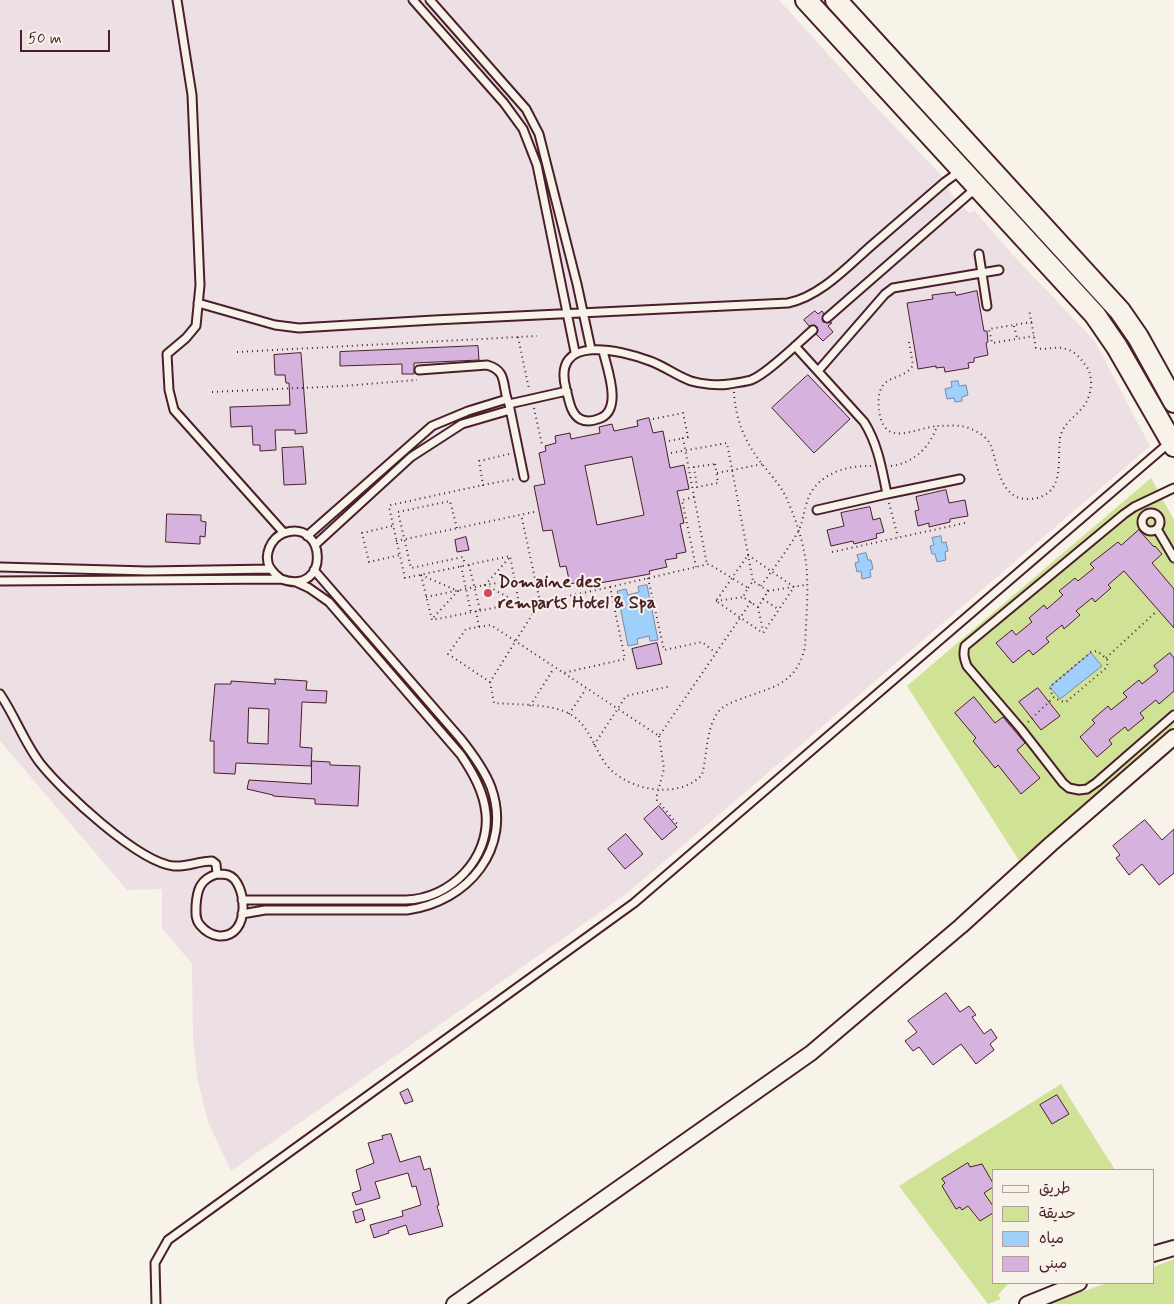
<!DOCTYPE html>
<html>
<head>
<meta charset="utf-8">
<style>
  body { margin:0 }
  #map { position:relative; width:1174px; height:1304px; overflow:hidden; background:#f7f3e8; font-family:Mynerve,"Playpen Sans Arabic",sans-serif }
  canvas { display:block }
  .legend { position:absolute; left:992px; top:1169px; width:162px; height:115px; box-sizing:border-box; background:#f7f3e8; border:1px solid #b29e9c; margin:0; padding:6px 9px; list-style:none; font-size:15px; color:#4a1f2b }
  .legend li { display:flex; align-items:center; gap:10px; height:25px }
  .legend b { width:25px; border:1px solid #b29e9c }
  .scale { position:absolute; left:20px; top:30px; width:90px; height:22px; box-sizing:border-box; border:2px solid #4a1f2b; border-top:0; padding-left:6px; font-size:15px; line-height:18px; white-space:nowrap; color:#4a1f2b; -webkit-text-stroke:4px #f7f3e8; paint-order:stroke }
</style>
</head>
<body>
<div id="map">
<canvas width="1174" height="1304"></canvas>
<ul class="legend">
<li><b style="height:6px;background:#f7f3e8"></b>طريق</li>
<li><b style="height:14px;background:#d0e296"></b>حديقة</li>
<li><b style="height:14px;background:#9fcffb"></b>مياه</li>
<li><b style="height:14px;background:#d6b3de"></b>مبنى</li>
</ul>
<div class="scale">50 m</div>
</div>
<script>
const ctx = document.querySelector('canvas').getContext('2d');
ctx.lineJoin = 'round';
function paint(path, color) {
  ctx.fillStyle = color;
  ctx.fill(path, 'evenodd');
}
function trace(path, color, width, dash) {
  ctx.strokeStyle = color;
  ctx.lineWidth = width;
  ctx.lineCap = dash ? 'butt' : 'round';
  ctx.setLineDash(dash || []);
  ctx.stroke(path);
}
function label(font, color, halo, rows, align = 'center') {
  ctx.font = font + ' Mynerve,sans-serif';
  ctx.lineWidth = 4;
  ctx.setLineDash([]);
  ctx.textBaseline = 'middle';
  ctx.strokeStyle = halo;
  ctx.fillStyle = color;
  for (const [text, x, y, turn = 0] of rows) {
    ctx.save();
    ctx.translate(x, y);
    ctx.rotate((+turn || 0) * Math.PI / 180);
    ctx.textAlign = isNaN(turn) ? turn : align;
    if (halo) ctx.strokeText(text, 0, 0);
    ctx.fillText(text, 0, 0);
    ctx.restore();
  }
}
paint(new Path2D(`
  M0 0H779L875 106 941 175 952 195 969 213 974 210 1012 254 1094 340 1150 446 625 895 231 1171 208 1122 197 1077 193 1038 192 964 162 928V889L127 890 0 741Z`), '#ede0e5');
paint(new Path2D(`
  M1151 478 1174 520V726L1020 862 907 686Z
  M1061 1084 1115 1170H993V1283H1009L998 1295 1001 1299 988 1304 899 1186Z
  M1174 1259V1304H1048L1107 1283H1153V1267Z`), '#d0e296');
const water = new Path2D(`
  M958 381 959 386 966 385 968 395 962 397V401L955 402 954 398 947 399 945 389 952 387 951 382Z
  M941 536 942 543 946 542 948 551 945 552 946 560 937 562 935 554H932L930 546 934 545 932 538Z
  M866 553 868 560H871L873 569 870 570 871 577 862 579 861 571 857 572 855 563 859 562 857 555Z
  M647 585 658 640 650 641 649 636 637 639 638 644 628 646 617 591 626 589 628 595 639 592 638 587Z
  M1091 653 1102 666 1060 699 1050 687Z`);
paint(water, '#9fcffb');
trace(water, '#7d89a8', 1);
const building = new Path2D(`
  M977 291 984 331H987L988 342 986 343 988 355 974 358V362L968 363 969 368 945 372 944 367 936 368V366L918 369 907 303 933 299 932 295 955 292 956 295Z
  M815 311 818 314 822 311 824 314 822 319 823 322 832 323 828 326 833 332 823 341 816 334 818 331 817 327 814 325 809 326 804 320Z
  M478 346 479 360 414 363V374H402V364L340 366V352Z
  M301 353 307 433 295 434V430H275L276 450 260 451V445H253L252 426 231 427 230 407 290 405 289 383H286L285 375H275L274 355Z
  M808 375 850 419 814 453 772 408Z
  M649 418 653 433 663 431 670 468 684 465 689 489 677 491 684 523 680 524 686 552 676 554 677 558 665 560 667 567 649 571 650 574 594 584 593 579 570 584 566 566 560 567 552 530 543 531 534 486 545 484 539 453 546 451 545 446 556 443 555 436 570 433 571 439 600 433 599 427 612 424 614 431 638 426 637 421ZM632 457 644 515 597 525 585 466Z
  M303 447 306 484 284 485 282 448Z
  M946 490 949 503 965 500 968 516 950 519V522L929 527V523L918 526 915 511 919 510 916 497Z
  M870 507 873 520 880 518 884 532 876 534 877 538 854 544 853 541 831 546 827 530 844 526 841 513Z
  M167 514 201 515V521L206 522 205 537 200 536V544L166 542Z
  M1139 530 1154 547 1155 546 1162 554 1152 563 1174 589V628L1124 571 1108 585 1111 588 1095 602 1092 598 1076 611 1080 615 1064 629 1062 625 1046 638 1049 642 1033 655 1029 650 1013 663 996 643 1012 630 1016 635 1032 622 1029 618 1044 605 1047 609 1063 595 1059 591 1075 578 1078 581 1094 568 1090 564 1118 542 1121 545Z
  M466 537 469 550 457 552 455 540Z
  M657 643 662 664 637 669 632 649Z
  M1170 653 1174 658V691L1159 704 1156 700 1140 713 1144 718 1128 731 1125 727 1109 740 1112 744 1097 757 1080 737 1095 723 1092 720 1108 706 1111 710 1127 697 1123 693 1139 680 1142 684 1158 671 1154 666Z
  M275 679 307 681 306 690 327 691 326 703 302 702 300 747 312 748 311 766 236 763 235 774 214 773V741H210L215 684H231V681L275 684ZM249 708 269 709 268 744 248 743Z
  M1038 688 1060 716 1041 730 1019 702Z
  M974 697 995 723 1003 717 1025 743 1017 750 1040 778 1021 794 998 765 995 768 987 758 973 741 976 738 955 713Z
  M312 761 330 762V765L360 766 358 806 315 804V799L273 796V795L247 789 249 780 311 784Z
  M659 806 677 827 662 840 644 819Z
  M1145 820 1162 840 1174 829V873L1159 885 1142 864 1129 875 1116 858 1120 855 1113 846Z
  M626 834 643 854 625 869 608 849Z
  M946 993 960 1012 969 1006 976 1015 972 1017 984 1034 991 1029 997 1038 990 1044 994 1050 976 1064 961 1044 933 1065 919 1047 913 1051 905 1041 917 1032 908 1021Z
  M408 1089 413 1101 405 1104 400 1093Z
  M1057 1095 1069 1114 1052 1124 1040 1105Z
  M391 1134 400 1162 420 1156 424 1170 430 1168 439 1205 437 1206 443 1226 409 1235 406 1225 388 1231 389 1233 374 1238 370 1225 403 1216 402 1211 421 1205 416 1186 412 1187 408 1173 375 1182 380 1198 356 1205 352 1193 361 1190 356 1170 374 1163 368 1143 383 1139 382 1136Z
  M968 1163 970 1167 982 1164 993 1183V1187L984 1193 993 1206V1213L980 1221 968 1206 962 1210 960 1207 956 1209 942 1186 945 1183 942 1179Z
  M362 1209 365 1220 356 1223 353 1212Z`);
paint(building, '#d6b3de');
trace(building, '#4a1f2b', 1);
const lane = new Path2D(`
  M177 0 192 95 200 285 196 326 186 338 167 354 169 390 174 410 284 533
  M413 0 504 103 523 129 537 165 575 352
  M430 0 526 109 539 134 577 284 591 349
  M979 254 987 306
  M198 303 275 325 299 328 434 320 788 303C821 296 848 266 872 245 896 224 921 203 945 182L960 171
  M827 318 976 188
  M795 346 864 422C878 444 882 470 887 494L817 510
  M603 351C607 368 624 412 598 419 593 421 586 422 580 419 570 413 569 399 566 389 551 333 621 350 650 361 664 366 677 376 691 381 701 384 718 386 729 384 736 383 744 382 751 380 767 374 799 342 813 330
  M419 370 487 365C509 371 501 387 509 404
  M818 371 885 294 893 288 999 270
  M524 477 509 404 567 391
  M1174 488 1134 507 1124 514 965 646C963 654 964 658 967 666L1021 729 1063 783 1069 788 1079 790 1087 789 1097 782 1174 715
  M887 494 960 479
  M1142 522a9 9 0 1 1 18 0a9 9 0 1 1-18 0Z
  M1157 529 1174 558
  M307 536 432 426 468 411 507 399
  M315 545 411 457 462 424 510 410
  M0 567 148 571 271 569
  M0 581 281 579C331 597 327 518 284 533 271 538 263 555 270 568 273 572 277 576 281 579
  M0 694C15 716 24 742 40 763 62 791 139 863 174 866 187 867 199 861 212 861L216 864 217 874
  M217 874C220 874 225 874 228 875 247 881 252 938 219 936 211 935 205 931 200 925 195 919 196 913 196 906 197 890 200 879 217 874Z
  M242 900H406C450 899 490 859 486 814 484 792 473 773 461 755L329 602 309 588 296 582
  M242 914 265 910H407C468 902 513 848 491 787 484 769 472 753 460 738L314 570
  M156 1304 155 1263 168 1240 634 903 1169 443`);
const street = new Path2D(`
  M1153 1254 1174 1248
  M454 1304 811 1053 961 926 1051 844 1174 737
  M1027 1304 1079 1283`);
const secondary = new Path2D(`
  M806 0 1095 315 1117 347 1174 446
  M836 0 1120 311 1138 337 1174 402`);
trace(lane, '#4a1f2b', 11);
trace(street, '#4a1f2b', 18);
trace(secondary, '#4a1f2b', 24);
trace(new Path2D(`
  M1032 322 989 329 992 343 1034 336
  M1014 326 1017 338
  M518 337 529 389
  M909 342 913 365C905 378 893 375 884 384 878 391 878 402 879 410 884 449 914 428 937 426
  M237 352 537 336
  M212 392 343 386 417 380
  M534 408 542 445
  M653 419 683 413 688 437 683 438 707 565
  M669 441 683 438
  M671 453 727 443 753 581
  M509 454 479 461 483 485 515 479
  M715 464 718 483 697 487 694 467Z
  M891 466C914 463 930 447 937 426 948 426 961 424 971 429 979 432 988 438 991 446 998 465 1000 501 1030 499 1066 496 1057 462 1060 438 1064 416 1090 414 1091 384 1091 377 1090 371 1086 366 1081 359 1075 351 1066 349 1056 345 1046 351 1036 348L1029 309
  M717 473 763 464
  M694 497 682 500 696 567
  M889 503 898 537
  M392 526 362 533 369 562 400 555
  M457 528 450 501 398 512 411 568 463 557 465 565
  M396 541 534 512
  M832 552 965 523
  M748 555 794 587 763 633 716 601Z
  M469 565 480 610
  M461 566 471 612
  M421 575 432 620 519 603 510 556 405 578 389 507 391 505 483 485
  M421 575 458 591 432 619
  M648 578 664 650 702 642 716 653
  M515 580 485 585 519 603
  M761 586C773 569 787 551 798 532 803 522 804 510 808 499 817 474 847 465 871 466
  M610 587 709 564 748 588 743 597 758 607 768 591 753 581 748 588
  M768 591 805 585
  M426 597 485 585 510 557
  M763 599 778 609
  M716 601 743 597
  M541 602 610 587 625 659 563 673
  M758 607 763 631
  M476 611 479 627 466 629 448 654 490 682 540 602 521 514
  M479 627 491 625 659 736 751 602
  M1106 658 1157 611
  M490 682 494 703C517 705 555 703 573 716 592 729 595 754 611 770 633 791 679 799 702 775 707 756 706 732 716 715 721 707 729 703 738 700 771 687 796 686 805 647 806 621 809 588 806 563 803 540 795 517 786 497 779 483 768 472 759 460 744 440 735 417 734 392
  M530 706 554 668
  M569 714 586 689
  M1028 722 1054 697 1050 691 1051 686 1091 652 1097 651 1107 659 1108 663 1106 668 1066 702 1060 701 1054 697
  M659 736 664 769 657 795V800L678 825
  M594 745 626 696 671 686`), '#4a1f2b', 2, [1, 4]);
trace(lane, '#f7f3e8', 7);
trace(street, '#f7f3e8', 14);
trace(secondary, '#f7f3e8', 20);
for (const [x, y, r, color] of [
  [488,593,5,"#d1495b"]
]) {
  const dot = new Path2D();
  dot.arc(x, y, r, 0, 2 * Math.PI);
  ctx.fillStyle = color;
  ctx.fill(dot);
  trace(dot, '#f7f3e8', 2);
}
label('bold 18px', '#4a1f2b', '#f7f3e8', [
  ["Domaine des",498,583],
  ["remparts Hotel & Spa",498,604]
], 'left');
</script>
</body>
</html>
